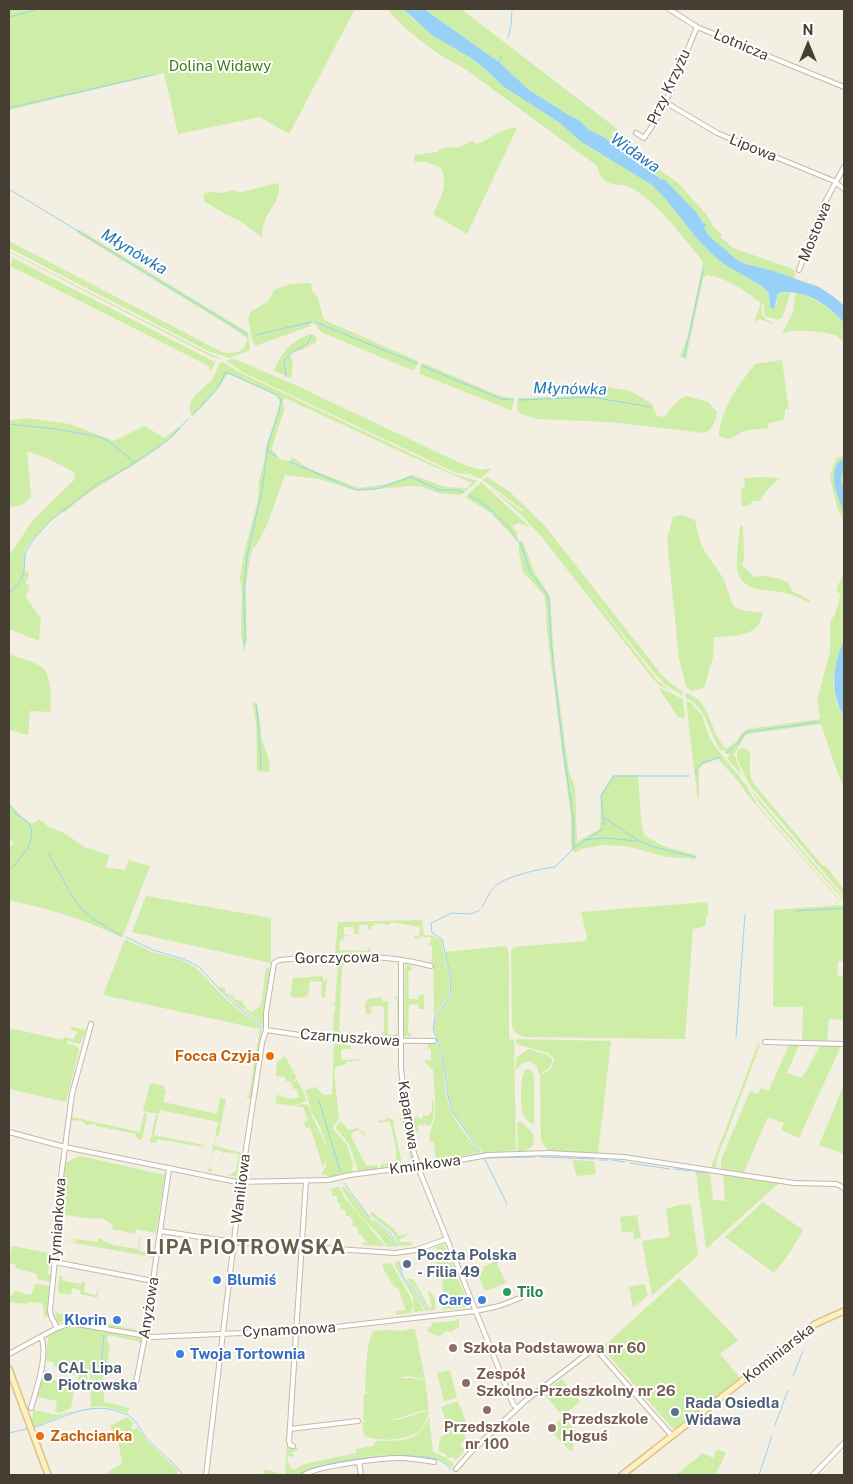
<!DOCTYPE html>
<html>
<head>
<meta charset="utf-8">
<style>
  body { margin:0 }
  #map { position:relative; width:853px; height:1484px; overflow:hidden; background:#f4efe3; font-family:"Public Sans",sans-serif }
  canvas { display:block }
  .frame { position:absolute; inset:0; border:10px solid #463e33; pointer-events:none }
  .north { position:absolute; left:783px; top:20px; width:50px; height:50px; -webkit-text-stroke:4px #fff; paint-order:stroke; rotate:0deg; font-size:14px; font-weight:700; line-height:20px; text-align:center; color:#463e33 }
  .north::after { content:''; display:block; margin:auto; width:18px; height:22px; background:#463e33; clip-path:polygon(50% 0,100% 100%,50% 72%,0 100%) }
</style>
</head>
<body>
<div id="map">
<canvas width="853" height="1484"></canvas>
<div class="frame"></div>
<div class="north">N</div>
</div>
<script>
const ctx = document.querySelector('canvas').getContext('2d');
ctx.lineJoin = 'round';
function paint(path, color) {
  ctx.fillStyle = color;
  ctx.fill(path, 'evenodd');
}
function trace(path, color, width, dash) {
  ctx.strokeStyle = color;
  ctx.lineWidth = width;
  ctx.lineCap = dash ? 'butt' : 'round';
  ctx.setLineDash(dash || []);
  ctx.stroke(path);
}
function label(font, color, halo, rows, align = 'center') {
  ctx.font = font + ' "Public Sans",sans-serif';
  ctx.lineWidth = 4;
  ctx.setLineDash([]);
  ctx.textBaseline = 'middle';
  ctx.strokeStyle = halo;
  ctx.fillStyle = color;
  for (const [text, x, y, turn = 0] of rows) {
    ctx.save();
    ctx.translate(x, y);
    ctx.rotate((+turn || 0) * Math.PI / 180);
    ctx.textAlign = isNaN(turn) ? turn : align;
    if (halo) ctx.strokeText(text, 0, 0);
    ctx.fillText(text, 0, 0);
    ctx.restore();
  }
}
paint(new Path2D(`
  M9 9H355L289 134 260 117 178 134 164 73 9 110Z
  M387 9H405L404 10 413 19 471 58 485 69 504 87 560 123 580 141 652 185 664 197 698 240 713 255 724 264 763 287 769 293 770 307 776 306 778 293 791 292 782 318 778 320 765 316 764 313V305L762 304C760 315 763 319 774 323L773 324 759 319 754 323 761 303C745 291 726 277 706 275L703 279 686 359 680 356 688 336 703 263C699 254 692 249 687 242 670 221 655 202 632 188 621 182 608 188 601 176 599 173 598 169 596 165L464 68C435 54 408 33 387 9Z
  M424 9H461L616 128 615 130 617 129 619 135 613 131 611 135 678 183 707 215 714 228 722 234 720 237 733 248 793 269 796 273 794 278 758 268 736 259 709 236 697 213 678 194 655 174 632 159 622 149 604 137 589 130 579 120 567 114 529 90 499 62Z
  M512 128H517L467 234 433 214C441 199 449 182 440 167L426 162H415L414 158 415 155 437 152 442 148 460 147 471 141 477 144C491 139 497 131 512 128Z
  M277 183 279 185C281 205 259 216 263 238L240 221 225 214 204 201V193L212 192 221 193 235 190 239 193Z
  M78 229 246 331 248 333 250 350 229 358 208 351 9 248V241L222 352C233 355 247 352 247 338L239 332 76 232Z
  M9 251 206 352 223 359 212 357 9 252Z
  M13 258 215 362V364L210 372 209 366 10 266Z
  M311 283 312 291 318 298 324 320 418 361 414 371 323 333 319 330 315 323 310 324 311 326 255 346 251 336 248 319 251 312 268 301 274 290 290 284Z
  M796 292C816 299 830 307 844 323V343C841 340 839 337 835 335 826 332 795 329 786 332 782 334 782 334 780 338L793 312Z
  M311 334 316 336V342L302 350 292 352 290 355 293 362 291 378 274 371C280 353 292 340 311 334Z
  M230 359H235L293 384 460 463 480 470 492 468 480 479 464 471V472L470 475 454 472 242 372 227 361Z
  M782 360 789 410 785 409 784 420 769 423 768 428C760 429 750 429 742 432 733 436 733 442 719 436 721 408 738 386 755 364Z
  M223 362 241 373 454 474 478 481 461 495 438 493 423 487 411 486 358 491 319 479 285 475 267 525 257 544 252 550 250 558 246 586 247 639 244 652 241 634 242 591 240 579 245 549 258 500 259 480 264 463 266 447 280 403 277 396 229 374C223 378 221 386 216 391 209 400 201 408 193 416L191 415C186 398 200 392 210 382 215 376 217 369 219 363ZM287 399 410 456 472 483 467 488 445 487 412 475 388 484 359 488 315 471 303 465 293 457H291V461L278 459 276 453 273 452 272 448 284 410 283 400Z
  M423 363 500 396 514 398 512 409 510 410 420 374V367Z
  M593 382 608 387 630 391 638 395 651 403 657 416 665 417 669 410 680 399 686 396 708 402 717 412C715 422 714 428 705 433L609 422 538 419 520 414 517 409 518 398 583 396Z
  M26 418 70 424 114 441 144 426 165 438 178 427 181 429C147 463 100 480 65 512H60L31 541 25 551 24 570 29 573 26 584 30 585 26 597 41 619 39 641 9 629V556L33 520 75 479 74 472 49 459 27 451 31 496C25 505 20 507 9 506V421Z
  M844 455V522L837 507 831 483 830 475 836 459Z
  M487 477 510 492 545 526 662 675 670 683 682 691 683 696 667 686 655 674 578 578 657 680 673 693 659 685 653 679 541 536 520 514 490 487 521 511H524L483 480Z
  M763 477 780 478 766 491 760 501H753L748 506H742L741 489 745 487 744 478Z
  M481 482 530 527 519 523 512 526 517 532V541L491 513 465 497Z
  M683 515 695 520 701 545 707 556H708L723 578 733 605 740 610 763 613C762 617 760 622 758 625 750 637 727 636 714 637L713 657 704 688 691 691 686 686 679 659 667 539 673 517Z
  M740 526H743L744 558 742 565 755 577 765 576 781 579 788 583 792 591 811 601 810 603C801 598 791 594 781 592 766 590 742 591 738 572 735 562 739 537 740 526Z
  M522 540 535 573 550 596 555 669 569 772 575 787 577 842 600 829 601 794 613 775H638L641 820 644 835 663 846 696 855 697 857 695 859 667 857 626 846 603 845 581 849 575 853 571 847V818L557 711 547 632 546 606 544 595 523 572 519 552V543Z
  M844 572V640L836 664 833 682 837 704 844 716V788L834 763 821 724 748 734 745 736 734 754 742 776 727 758 730 754H726L724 749 721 751C708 733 708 708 686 698L685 693C707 699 708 718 717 736 719 741 723 745 726 749L736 742 742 733 747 729 820 719 817 700 830 652V622L835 614 841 595 836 590Z
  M9 654C19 658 34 661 43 668 51 675 52 702 50 712L30 711 28 735 9 730Z
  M658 687 683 699 685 718 678 717Z
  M686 701 691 703 702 715 709 737 714 745 746 785 757 804 839 899 838 903 833 904 838 902V899L746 793 739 782 718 759 702 765 699 769V793L698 801Z
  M254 702 258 708 262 740 269 760 270 772 257 771 256 723 253 705Z
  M741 748 747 749 750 753C751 765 747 773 754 784L823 866H826L844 890V896L749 784 737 759V752Z
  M751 790 844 899V901L759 803Z
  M9 803 24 819 32 824 39 819 49 827 66 834 84 847 110 855 105 867 125 870 129 860 150 866 122 938C86 919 48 909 9 900V848L13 843 9 836Z
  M146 896 271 918V963L132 932Z
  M707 902 709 915H706V925L702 927 693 929 685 1039 525 1037C517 1035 514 1032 512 1025L511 951 514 947 586 941 587 937 581 912Z
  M841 905 844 906V961H838L837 976 844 977V1020L829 1019 827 1042H802L803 1007H773L774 910Z
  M422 920 424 935 433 936V964L428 961 431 962 432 959 429 958H432V946H429V942H431V937H426L425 939V937L421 936 420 939 414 938V936L419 937 420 927 391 922 390 925 375 923 374 926H371V930H368V925H359V934H354V927H344V935H352L344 936 343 940H340L339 950 368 951V948L371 949 370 952 335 953 338 922Z
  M433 936 441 940 450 979 449 996 434 1016Z
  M125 939 152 952 179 959 195 967 228 1001 262 1028 251 1099 246 1097 249 1095 260 1029 103 995Z
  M506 946 509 954V1039L514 1040 516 1150 483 1153 454 1115 449 1098 443 1052 434 1029 436 1017 451 997V975L445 952Z
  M346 959 345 963 343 965 342 970 339 1031H341V1036L330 1035 333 1034 334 1013 332 1012H335L336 1006 332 1005 335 1004 338 961 335 960Z
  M405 965 412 966 411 970 408 972 409 999H418L419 995 424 994V1009H419L418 1004 409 1005 408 1033H411V1037L404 1036Z
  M266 967 270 969 263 1013V1026L216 986 225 988V993L234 996 233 999 242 1001 247 1010 251 1012 261 1006Z
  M323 976 324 983 327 977 325 998 321 996 322 982 310 981 308 996 298 998 290 997 293 978Z
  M396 996 398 997 397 1036 381 1037 382 1032H384V1007L381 1006H371V1014H366L365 1005 368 999 381 997 382 1001H388V1034L394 1035 397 1033V998H394Z
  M71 1027 86 1030 80 1044 67 1041V1044L77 1046 79 1050 66 1102 9 1089V1028L63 1040 64 1037 74 1039 77 1032 71 1029Z
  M516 1039 611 1041 598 1153 550 1151 545 1147 541 1141 540 1076 551 1069 554 1059 548 1053 519 1045 516 1043Z
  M334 1044 351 1045V1049H336H341V1060L366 1059 346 1062 345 1065 338 1066 334 1070 339 1119 334 1125 333 1129 347 1145 354 1167H352V1170L355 1171 328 1177 325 1174 322 1175V1172H324L323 1169 326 1167V1162L325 1141 320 1127 312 1113 305 1090 315 1087 324 1095H332Z
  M428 1044H438C445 1061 443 1079 447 1097 451 1119 467 1136 480 1153L436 1160 434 1143 433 1141 430 1142C428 1128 434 1127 435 1115 435 1100 434 1085 433 1070L423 1060H431V1049H428Z
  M758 1044 760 1045C750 1074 738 1102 728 1131 724 1143 716 1155 716 1169L711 1167Z
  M789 1045H799L787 1073 802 1078 820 1046H841L799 1138 781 1130 784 1123 768 1117 744 1172 721 1169V1160L750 1091 758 1094 761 1088 769 1090Z
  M528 1049 548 1055 552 1059C553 1067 545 1071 539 1075L537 1066 529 1061 522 1063 516 1070V1058Z
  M285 1056 297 1078 291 1082 286 1081 285 1077 276 1076 277 1062Z
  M526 1069 531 1070 534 1075V1125C530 1122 524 1119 523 1113 520 1105 520 1074 526 1069Z
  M297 1080 304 1093 306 1101 298 1104 297 1106 272 1103 276 1102 277 1097 274 1096 281 1095V1097L294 1099 299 1097 296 1088 292 1090 293 1084 290 1083Z
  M150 1083 164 1086V1090H166L163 1102 168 1103 217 1114 220 1098 226 1099 217 1144 218 1136 216 1135 214 1146 242 1153 239 1177 227 1175 236 1171 239 1154 224 1152 222 1159 218 1158H222L223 1152 217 1149 216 1151 213 1150 209 1168 212 1169V1172L208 1171 218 1122 160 1110 159 1114 155 1113V1109L154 1113 143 1111Z
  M843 1087 844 1088V1154L819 1145Z
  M432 1097C435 1105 436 1121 428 1127L427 1124 418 1126V1132L414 1133 411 1118 417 1117V1114L420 1119 423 1118V1113L424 1116 430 1115 429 1113 432 1112Z
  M304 1104 309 1106C312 1124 335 1147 323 1167L310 1127 306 1128 304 1123 308 1120 303 1107H298L299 1105Z
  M144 1113 147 1114 142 1140H138V1138L135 1137 136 1134 96 1126V1124L93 1123 92 1126 89 1124 87 1126 82 1121 71 1120 72 1117 140 1132Z
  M156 1114 158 1115 154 1135 204 1145 203 1147 157 1139 156 1143 150 1142Z
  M386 1117 396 1121 393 1122 402 1164 411 1161 402 1120 399 1119 403 1117 413 1161 412 1164 386 1167 384 1165V1168H381L380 1165 382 1164 396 1162V1148L390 1121 379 1123V1120L380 1119 381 1121 386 1120Z
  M341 1121 348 1130 358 1128 365 1134 364 1136 359 1130 352 1133 351 1136 366 1166 377 1165 378 1169 358 1171 349 1144 336 1128 337 1125Z
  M520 1121 530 1130 534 1136 533 1146 525 1151H518L517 1124Z
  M80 1156 165 1175 156 1233 136 1229 135 1234 112 1229 113 1225 102 1218 95 1219 65 1215 61 1208 65 1163Z
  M573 1160 594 1161 596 1174 576 1176Z
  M696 1173 710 1174 713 1200 725 1201 723 1175 779 1183 706 1249Z
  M339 1187 345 1198 385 1246 363 1245V1241L366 1244 367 1242 362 1237V1235H358V1229L355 1226H352L353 1221 349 1216H346V1211L340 1209V1203H337V1196H332V1190L329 1189Z
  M341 1187H345L370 1219 390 1235 396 1246H399L393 1233 371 1216V1211L393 1228 399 1236 411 1232 399 1240 401 1242H411L412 1245 387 1247C382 1238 376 1232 369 1225 359 1214 348 1201 341 1187Z
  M763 1202 803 1230 789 1254 774 1273 725 1237Z
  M691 1204 698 1256 652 1295 642 1241 670 1237 666 1209 679 1205Z
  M637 1215 641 1238 634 1239 633 1231 622 1233 620 1217Z
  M140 1237 141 1238 139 1251 152 1254V1257L63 1241 75 1242V1239L97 1242 98 1238 113 1245 138 1249Z
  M444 1244 468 1303 466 1307 440 1310 443 1308V1303H441L444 1302 441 1265 435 1264 436 1261 442 1258 440 1254 442 1253 441 1249 437 1250 436 1247Z
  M12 1246 50 1253 48 1274 51 1275 50 1282 37 1279V1274L15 1268 16 1265 10 1263 9 1267V1256Z
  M497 1258 498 1266 506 1283 485 1291 478 1275 481 1274 480 1271 484 1270 483 1267 494 1262Z
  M401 1260 398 1262 402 1277 414 1291 424 1311 427 1310 416 1289 407 1279H413L429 1307H432L428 1291C435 1295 436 1302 435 1310L414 1312 413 1297 394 1264 395 1262Z
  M390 1263 392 1264 411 1298 413 1307 411 1313 396 1315V1311L406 1310 400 1295 401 1294 397 1287 395 1288 383 1268V1264Z
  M59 1276 63 1277 62 1281H64L82 1284 83 1281 85 1282 84 1292 96 1295 99 1286 97 1298 80 1294 81 1290 72 1288 71 1295 58 1293Z
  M679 1278 738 1340 720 1354 740 1378 676 1428H672L604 1350V1346Z
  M35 1284 50 1286 48 1316 44 1318 43 1303 28 1302 26 1304 9 1302V1299L15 1291 31 1295Z
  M645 1284 648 1295 633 1308 629 1287Z
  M56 1310 58 1313 142 1331 138 1332 75 1320H66L58 1323 55 1318Z
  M457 1319H459V1328L456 1327 455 1330 450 1332 446 1331 439 1337 427 1331 428 1327 432 1326 431 1323 454 1321Z
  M77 1325 141 1339V1343L140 1344 137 1341 108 1335 107 1341 110 1345 107 1366 103 1367 104 1402 129 1408 128 1413 101 1406 91 1407 90 1391 74 1389 71 1408 60 1413 55 1412 57 1401 37 1397 45 1370H47L46 1380H56L57 1384 60 1386 70 1384 71 1381 78 1382V1376L82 1373 87 1375 88 1381 90 1382V1372L70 1375 64 1374V1368L67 1366 72 1368V1365L64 1364 60 1370 53 1365 54 1362 46 1361 48 1337 54 1333V1332L67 1326Z
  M409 1329H415L425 1379 409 1376 398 1378H411L425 1380 429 1410C414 1410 403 1419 389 1420 403 1422 415 1412 429 1411V1413C426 1419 424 1427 419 1431 409 1440 376 1443 364 1435L362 1422 366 1421 363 1420V1419L364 1395 368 1392 365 1391V1389C366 1372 366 1345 373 1331L388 1330 404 1331Z
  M450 1370 457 1398 444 1401 437 1373Z
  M562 1379 580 1401 563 1416 543 1393Z
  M458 1401 467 1424 458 1428 462 1430V1434L465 1435 466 1439 460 1445 465 1450 455 1461 454 1457 448 1458 444 1453 439 1452C438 1448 440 1440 441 1437L453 1430 450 1431 441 1407Z
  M33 1410 57 1415 72 1411V1412L34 1427 31 1418 33 1417Z
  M429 1416 433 1452 445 1457 454 1464 451 1468C448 1466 446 1463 442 1461 438 1458 432 1458 427 1457 391 1451 353 1458 317 1466V1469L308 1471 301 1475H263L265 1469 285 1475 287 1443 291 1448 298 1447V1449L290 1454H293L294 1456 292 1457 290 1455 287 1458 290 1467 294 1470 304 1464 356 1453V1449L373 1446 376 1441C401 1440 419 1444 429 1416Z
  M563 1416 576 1431 574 1433 573 1451H570L550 1430Z
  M127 1417 134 1423 131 1427 134 1430 137 1427 148 1442 178 1470 177 1475H106L109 1471 121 1464 122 1462 119 1446 110 1426Z
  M717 1449 726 1453 715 1475H676L703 1453 713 1458Z`), '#ceeda7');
paint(new Path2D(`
  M403 9H424L499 62 529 90 567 114 579 120 589 130 604 137 662 180 664 179 697 213 702 222 705 224 706 226 704 227 709 236 736 259 746 264 773 271 819 287 834 297 844 306V323C828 304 803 288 778 293L774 309 770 307 769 293 763 287 724 264 713 255 698 240 664 197 652 185 580 141 560 123 504 87 485 69 471 58 432 35Z
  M844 458V467L841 479 844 492V513C838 498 825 468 844 458Z
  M844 640V716C829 691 833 666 844 640Z`), '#97d1f8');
trace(new Path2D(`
  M9 17 38 9
  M508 38 511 26 512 9
  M499 62 501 57
  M9 108 153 75
  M9 189 248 335
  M315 322 418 364
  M256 335 311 322
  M684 358 703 270
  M422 366 501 399 513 400
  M286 377 284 360 293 352 308 343 311 336
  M519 400 591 397 651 407
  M193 414 217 389 226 372 277 395 281 399 279 412 268 444 262 490 247 556 244 590 245 645
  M9 424 56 429 100 437 111 443 134 462
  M268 451 277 457
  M290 462 356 490 376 489 411 477 439 490H457L463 492
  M469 495 485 505 508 526 522 547 530 572 547 594 549 602 551 641 563 749 573 815 574 848
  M9 593 20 582 24 572 25 554 33 540 50 521 97 484 128 467 168 440 188 419
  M256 703 259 731 261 769
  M726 753 738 743 743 734 747 732 819 722
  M696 776V770L702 763 720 757
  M9 805C11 808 14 811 16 814 20 817 26 819 29 823 39 839 20 860 9 870
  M603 817 639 841 654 847 695 857
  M604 825 601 796 614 776H690
  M584 840 605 838 637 841
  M49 854 72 896 84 911 93 919 122 936
  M482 907C486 901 489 892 494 887 505 876 540 869 555 867L574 848 602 829
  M480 910 471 914 452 913 431 923 432 933 442 939 451 979 450 997 435 1017 433 1029 442 1052 448 1095 452 1111 480 1152
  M796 911 844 908
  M126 937 153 950 183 959 198 966 229 999 262 1027
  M736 1038 745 914
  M319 1101 340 1171
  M540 1157 595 1159
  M599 1160H608
  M612 1160 625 1162
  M630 1163 670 1169
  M674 1169 692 1171
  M695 1172 709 1173
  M344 1183 370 1218
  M507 1204 484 1158 535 1157
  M374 1221 391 1234 397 1246
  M399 1262 403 1277 414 1289 426 1310
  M101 1365 104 1335
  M793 1376 803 1351
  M775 1425 788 1390
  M35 1427C62 1419 85 1403 113 1410 118 1412 124 1413 128 1415 138 1422 142 1434 150 1442 160 1453 175 1462 183 1475
  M9 1433 26 1429
  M298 1475C323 1459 410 1450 439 1460 444 1462 447 1466 451 1470
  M759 1475 772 1436`), '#97d1f8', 1);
const street = new Path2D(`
  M669 9 697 27 844 87
  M665 102 717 133 834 181 844 189
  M636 133 644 138C668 105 681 64 697 27
  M799 270 823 206 844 167
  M401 960V1067L405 1109 412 1146 420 1172 513 1404 517 1408
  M266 1030 333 1040 434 1041
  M765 1042 844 1044
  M9 1132 65 1147 237 1182 328 1180 350 1175 449 1162 488 1155 549 1153 624 1157 794 1183 836 1184 844 1188
  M160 1231 234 1242 395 1253 416 1250 447 1239
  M55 1262 153 1281
  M57 1328 51 1316 50 1310 59 1219 58 1212 61 1177 72 1094 91 1024
  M9 1354 57 1328 71 1323 152 1337 309 1330 476 1311 499 1306 520 1298
  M135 1388 145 1336 169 1169
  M31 1408C36 1390 49 1354 41 1337
  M290 1429 358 1421
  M293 1446 290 1445 289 1441 306 1181
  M359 1462 361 1475
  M456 1469 471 1452 525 1401 595 1348 672 1436
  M206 1475 241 1182 262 1043 266 1030V1013L274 963 279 960C335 956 376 952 431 966
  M304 1475C317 1466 382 1458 399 1458 411 1458 422 1460 434 1462
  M813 1475 844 1443`);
const secondary = new Path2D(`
  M9 1369 48 1475
  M622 1475 815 1324 844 1311`);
trace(street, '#c3b9a8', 6);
trace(secondary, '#d9c58d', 8);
trace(street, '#fff', 4);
trace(secondary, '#fff0c2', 5);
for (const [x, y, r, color] of [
  [270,1056,5,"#e8710a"],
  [407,1264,5,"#5c6f8a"],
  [217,1280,5,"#3f7fe0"],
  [507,1292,5,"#2e9e5b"],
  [482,1300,5,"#3f7fe0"],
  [117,1320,5,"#3f7fe0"],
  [453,1348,5,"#8d6e63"],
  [180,1354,5,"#3f7fe0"],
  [48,1377,5,"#5c6f8a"],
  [466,1383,5,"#8d6e63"],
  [487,1410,5,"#8d6e63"],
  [675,1412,5,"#5c6f8a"],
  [552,1428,5,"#8d6e63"],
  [40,1436,5,"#e8710a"]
]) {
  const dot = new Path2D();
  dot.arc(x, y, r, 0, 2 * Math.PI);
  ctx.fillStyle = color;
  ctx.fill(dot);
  trace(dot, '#fff', 2);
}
label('15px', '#463e33', '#fff', [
  ["Lotnicza",741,45,23],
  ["Przy Krzyżu",669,87,-65],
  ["Lipowa",753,148,22],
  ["Mostowa",815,232,-68],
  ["Gorczycowa",337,958,-1],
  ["Czarnuszkowa",350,1038,4],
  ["Kaparowa",408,1115,81],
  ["Kminkowa",425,1165,-8],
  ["Waniliowa",241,1189,-83],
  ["Tymiankowa",58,1221,-86],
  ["Anyżowa",149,1308,-81],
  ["Cynamonowa",289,1330,-3],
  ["Kominiarska",779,1353,-38]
]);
label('15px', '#447e1f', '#fff', [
  ["Dolina Widawy",220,66]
]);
label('bold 15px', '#c56008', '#fff', [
  ["Focca Czyja",260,1056],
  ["Zachcianka",50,1436,"left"]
], 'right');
label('bold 15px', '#4e5e75', '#fff', [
  ["Poczta Polska",417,1255],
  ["- Filia 49",417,1272],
  ["CAL Lipa",58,1368],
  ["Piotrowska",58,1385],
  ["Rada Osiedla",685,1403],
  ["Widawa",685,1420]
], 'left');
label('bold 15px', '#366cbe', '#fff', [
  ["Blumiś",227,1280],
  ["Care",472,1300,"right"],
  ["Klorin",107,1320,"right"],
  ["Twoja Tortownia",190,1354]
], 'left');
label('bold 15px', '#27864d', '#fff', [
  ["Tilo",517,1292]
], 'left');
label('bold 15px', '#785e54', '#fff', [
  ["Szkoła Podstawowa nr 60",463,1348],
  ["Zespół",476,1374],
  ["Szkolno-Przedszkolny nr 26",476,1391],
  ["Przedszkole",562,1419],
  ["Hoguś",562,1436],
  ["Przedszkole",487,1427,"center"],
  ["nr 100",487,1444,"center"]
], 'left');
label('italic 16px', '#1f77b5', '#fff', [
  ["Widawa",635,153,35],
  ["Młynówka",134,252,31],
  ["Młynówka",570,389,1]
]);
ctx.letterSpacing = '1px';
label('bold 20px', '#6a5d49', '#fff', [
  ["LIPA PIOTROWSKA",246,1248]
]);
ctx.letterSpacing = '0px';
</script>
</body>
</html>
